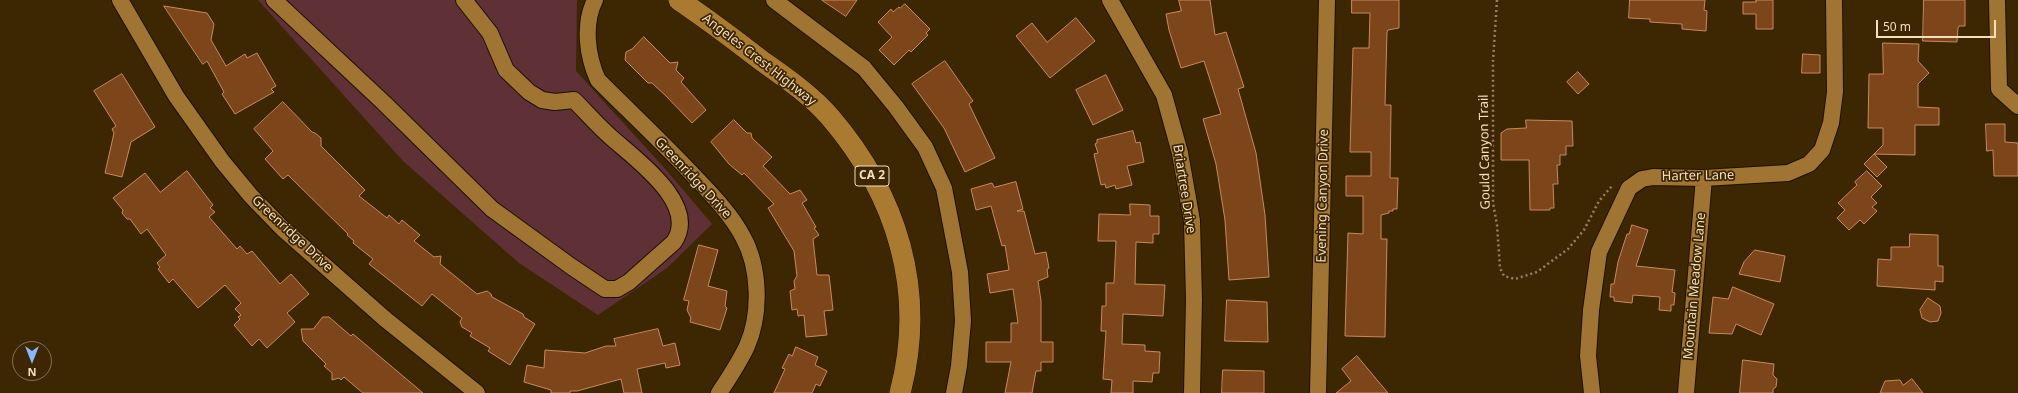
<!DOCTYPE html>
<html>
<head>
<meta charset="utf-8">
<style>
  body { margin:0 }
  #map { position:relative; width:2018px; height:393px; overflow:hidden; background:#3d2703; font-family:"Noto Sans",sans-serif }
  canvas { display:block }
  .north { position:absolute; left:12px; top:341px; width:40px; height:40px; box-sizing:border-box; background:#3d2703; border:1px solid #87704e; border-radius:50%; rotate:180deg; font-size:11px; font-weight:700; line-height:16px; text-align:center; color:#f6debf }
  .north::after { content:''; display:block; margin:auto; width:14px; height:18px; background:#87bbfb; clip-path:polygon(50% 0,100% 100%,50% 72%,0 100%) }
  .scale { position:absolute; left:1876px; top:20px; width:120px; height:18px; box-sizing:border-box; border:2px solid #f6debf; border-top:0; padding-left:5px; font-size:12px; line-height:14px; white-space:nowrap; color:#f6debf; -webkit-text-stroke:3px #3d2703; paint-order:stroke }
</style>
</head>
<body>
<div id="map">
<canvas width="2018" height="393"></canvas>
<div class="north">N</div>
<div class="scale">50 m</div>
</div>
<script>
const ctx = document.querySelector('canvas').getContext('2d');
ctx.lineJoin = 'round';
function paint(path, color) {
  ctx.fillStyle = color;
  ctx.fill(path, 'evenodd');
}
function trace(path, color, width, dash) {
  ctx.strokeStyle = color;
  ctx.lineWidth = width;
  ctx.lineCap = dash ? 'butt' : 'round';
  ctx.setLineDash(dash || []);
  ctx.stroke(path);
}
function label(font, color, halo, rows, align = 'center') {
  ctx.font = font + ' "Noto Sans",sans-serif';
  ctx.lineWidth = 3.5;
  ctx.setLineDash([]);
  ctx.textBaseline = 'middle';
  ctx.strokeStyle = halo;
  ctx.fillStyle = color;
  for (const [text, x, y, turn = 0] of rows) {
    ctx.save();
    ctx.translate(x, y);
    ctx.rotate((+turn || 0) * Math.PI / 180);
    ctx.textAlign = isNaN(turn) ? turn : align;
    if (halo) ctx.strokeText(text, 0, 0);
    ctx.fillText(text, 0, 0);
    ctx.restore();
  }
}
paint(new Path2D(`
  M258 0H577L576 71 668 172 712 224 667 268 598 315 519 263 403 161Z`), '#5f3035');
const building = new Path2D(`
  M822 0H857L846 16Z
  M1179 0H1210L1215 35 1226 32 1244 87 1238 89 1256 153 1265 215 1269 277 1229 280 1225 220 1216 164 1203 119 1221 114 1204 61 1181 68 1169 30 1166 14 1181 11Z
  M1352 0H1399V28L1388 30 1387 32 1385 105H1391L1390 178H1398L1397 209H1393V211H1389V213L1381 215V239H1387L1385 337 1345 336 1348 233 1363 234V196H1346V176H1371V152H1350L1353 48H1369L1370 13H1352Z
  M1630 0H1705L1704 10 1707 11 1706 31 1682 29V24L1650 22V19L1629 18Z
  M1756 0H1773V29H1756V14H1743V2H1756Z
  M1924 0H1965V26H1959L1958 28 1957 42 1923 41Z
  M905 4 930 29 926 33 928 35 911 52 909 50 894 65 879 50 892 37 878 22 891 9 893 12 899 7 900 8Z
  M164 6 207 13 214 24 211 40 226 66 245 54 247 58 257 53 276 86 271 89 274 92 235 114 222 94 224 92 207 61 203 64Z
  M1076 18 1095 41 1050 78 1016 36 1032 23 1047 42Z
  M644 37 670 63 678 62 676 70 684 78 681 82 706 110 692 123 666 96 652 83H648L625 60 626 52 632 49Z
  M1883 43 1919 44 1918 61 1929 73 1918 84V107L1939 108V125H1915V155L1874 154 1887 167 1877 177 1864 164 1883 145V128H1868L1869 74H1883Z
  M1803 54 1820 55V73H1802Z
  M945 61 973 101 969 104 995 158 965 172 944 128 912 84Z
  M1578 72 1589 84 1578 94 1567 82Z
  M122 74 155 127 131 142 122 177 105 173 114 133 112 129 116 126 94 91Z
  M1106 75 1123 110 1093 125 1076 90Z
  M283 102 312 132 315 133 321 138V146L365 190 359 196 387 218 389 215 399 224 402 220 420 235 414 241 434 257 441 256 440 264 477 294 487 291 491 294 492 297 523 314 524 317 535 324 510 365 488 351 490 348 470 336 472 333 462 327 460 322 462 318 432 294 422 306 369 264 373 259 353 243 354 241 347 235 348 234 288 175 283 179 265 159 273 151 254 129Z
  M734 120 747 133H751L752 138 772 157 763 166 790 194 800 190 807 200 802 203 816 227 814 228 819 235 813 239 817 275H829L833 310 824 311 827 335 806 337 804 315 798 316 797 309 792 310 790 291 795 289 794 281 797 276 794 251 768 208 774 204 744 173 742 175 729 164 711 142Z
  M1526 120 1572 121 1573 146H1566V155H1560V165H1557L1558 184H1553L1554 208H1550V210H1530L1529 160H1501V133L1507 129 1526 128Z
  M1986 124H2005V142L2018 143V176H1994L1993 150 1987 151Z
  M1133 131 1136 143 1140 142 1144 162 1127 166 1132 185 1116 189 1115 185 1106 188 1105 184 1101 185 1094 154 1098 153 1095 144 1097 143V140Z
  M187 171 213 205 210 208 215 212 209 217 237 249 240 246 247 254 252 251 280 284 291 274 309 294 287 313 295 322 267 348 259 339 252 346 234 325 240 319 238 317 241 315 235 309 241 303 225 285 198 308 173 279 169 283 158 269 160 267 157 263 166 255 147 229 141 234 130 219H127L122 213 123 210 113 198 145 173 160 192Z
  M1867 171 1882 186 1871 197 1877 203 1872 207 1877 211 1864 224 1860 220 1849 230 1837 218 1845 210 1838 203 1857 185 1855 182Z
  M1016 182 1023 209 1017 211H1024L1035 254 1046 252 1049 268 1047 269 1048 277 1038 281 1041 301V342H1053V362H1041V371H1036L1032 393H1005L1011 362H986V342H1011V323H1018L1013 289 990 293 987 274 1009 270 1005 245 1002 246 991 206 976 210 971 189 992 183 994 187Z
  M1130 204 1150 205V216H1159V234H1153V243L1136 242 1135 284 1165 285 1163 316 1123 314 1122 344 1145 345V351L1160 352 1159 373H1153L1152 382 1133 381V393H1111L1112 380 1103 379 1106 331H1101L1102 306H1106V283H1114L1116 241H1098L1099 214 1130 215Z
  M1632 225 1648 230 1636 266 1675 270 1672 292 1675 293 1674 305H1671V311L1659 310 1660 297 1633 295 1632 303 1614 301V297H1610L1611 284H1614L1618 262 1627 234H1629Z
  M1910 234 1938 235V266H1943V282L1935 281V290L1877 286 1878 259 1891 260V247H1909Z
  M699 245 718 250 708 286 727 291 725 306 727 308 720 330 690 322 691 318 687 310 689 301 684 300Z
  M1755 250 1785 256 1780 282 1739 274 1744 262Z
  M1733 287 1774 304 1761 335 1736 324 1732 334 1709 333 1713 297 1728 299Z
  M1928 298 1940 306 1941 313 1938 321 1930 322 1922 318 1920 310Z
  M1227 300 1267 302 1268 342 1225 341Z
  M323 317H329L351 336 353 334 423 393H363L344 377 341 380 339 378 332 380V373L324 366 326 364 303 341 301 329H313Z
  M658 329 663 346 675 343 680 365 666 368 665 363 637 369 642 393H624L621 379 577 391H570V393H551V390L524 382 527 365 544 368 545 350 585 353 606 346H616L614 339Z
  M796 347 818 357 815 365 827 371 820 386 816 384 812 393H774L785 369 782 368 789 354 792 356Z
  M1357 356 1388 393H1336L1351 381 1342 369Z
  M1743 360 1774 364 1773 375 1777 379 1776 387 1773 389V393H1740Z
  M1223 370 1264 371V393H1222Z
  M1912 379 1923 393H1880L1885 381 1900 380 1903 385Z`);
paint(building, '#7c451a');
trace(building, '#c9895e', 1);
const minor = new Path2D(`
  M120 0 176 96 222 161 251 196 283 229 385 319 477 393
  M274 0 384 103 492 209 572 267 605 289H617L629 282 674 242C699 205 638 161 613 139 599 127 587 113 574 100L555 102 542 100 529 92 506 70 490 33 464 0
  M595 0C583 24 587 56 598 80 630 112 663 143 694 176 712 195 731 214 743 237 760 268 761 314 747 346 739 363 729 378 719 393
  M774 0 864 68 896 107 925 147 944 188 960 272 963 321 959 366 954 393
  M1110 0 1164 95 1180 153 1192 221 1194 300 1192 393
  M1997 0 1999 89 2018 106
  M1318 393 1327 0
  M1592 393 1588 356 1591 310 1599 252 1629 188 1642 179 1653 177 1704 178 1788 173 1809 164 1822 150 1831 123 1835 92 1834 0
  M1686 393 1704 178`);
const major = new Path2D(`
  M679 0C707 19 735 40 762 61 786 78 811 95 830 117 897 195 927 291 900 393`);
trace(minor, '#1e1101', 18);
trace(major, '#1e1101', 22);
trace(new Path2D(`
  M1497 0 1493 61V203L1497 225 1500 268 1504 276 1515 279 1537 272 1568 249 1584 230 1599 201 1612 186`), '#97805e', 2.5, [2, 3]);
trace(minor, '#a07433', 16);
trace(major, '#aa7a31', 21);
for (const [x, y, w] of [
  [872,176,34]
]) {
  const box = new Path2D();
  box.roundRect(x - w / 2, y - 10, w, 20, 3);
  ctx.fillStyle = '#3d2703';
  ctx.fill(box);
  trace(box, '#f6debf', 1);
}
label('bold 12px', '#f6debf', null, [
  ["CA 2",872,176]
]);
label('13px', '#f6debf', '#3d2703', [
  ["Angeles Crest Highway",759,60,38],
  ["Gould Canyon Trail",1485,152,-91],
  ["Harter Lane",1698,176,-1],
  ["Greenridge Drive",693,178,47],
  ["Briartree Drive",1184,189,81],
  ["Evening Canyon Drive",1323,196,-89],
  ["Greenridge Drive",292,234,43],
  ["Mountain Meadow Lane",1695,286,-85]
]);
</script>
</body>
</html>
